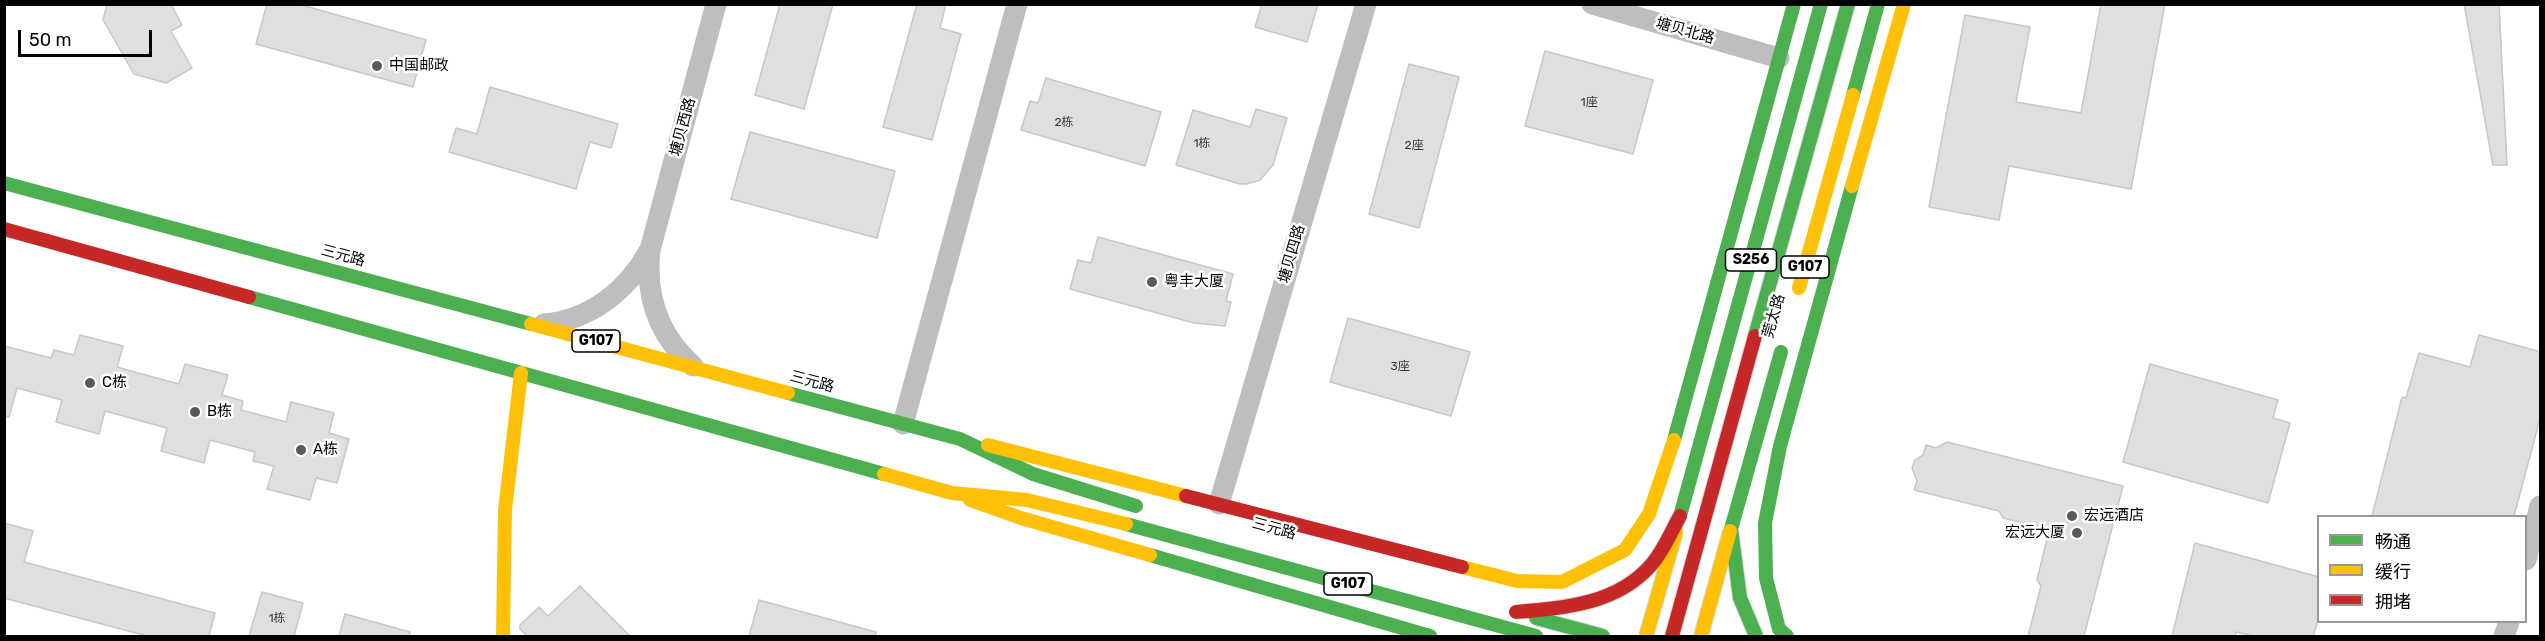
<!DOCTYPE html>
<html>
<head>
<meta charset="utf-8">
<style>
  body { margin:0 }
  #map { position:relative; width:2545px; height:641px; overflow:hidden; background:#fff; font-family:Rubik,"Noto Sans SC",sans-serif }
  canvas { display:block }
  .frame { position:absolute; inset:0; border:6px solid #000; pointer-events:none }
  .legend { position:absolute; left:2317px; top:515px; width:210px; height:108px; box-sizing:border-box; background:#fff; border:2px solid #999; margin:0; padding:8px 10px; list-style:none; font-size:18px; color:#000 }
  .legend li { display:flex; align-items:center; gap:12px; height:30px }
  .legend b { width:30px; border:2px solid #999 }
  .scale { position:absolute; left:18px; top:30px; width:134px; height:27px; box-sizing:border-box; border:3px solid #000; border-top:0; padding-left:8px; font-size:18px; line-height:21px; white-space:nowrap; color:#000; -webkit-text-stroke:4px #fff; paint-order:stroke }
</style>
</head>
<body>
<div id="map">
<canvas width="2545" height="641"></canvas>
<div class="frame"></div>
<ul class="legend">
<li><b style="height:8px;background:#4caf50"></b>畅通</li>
<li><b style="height:8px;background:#ffc107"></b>缓行</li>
<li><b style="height:8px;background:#c62828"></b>拥堵</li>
</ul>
<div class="scale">50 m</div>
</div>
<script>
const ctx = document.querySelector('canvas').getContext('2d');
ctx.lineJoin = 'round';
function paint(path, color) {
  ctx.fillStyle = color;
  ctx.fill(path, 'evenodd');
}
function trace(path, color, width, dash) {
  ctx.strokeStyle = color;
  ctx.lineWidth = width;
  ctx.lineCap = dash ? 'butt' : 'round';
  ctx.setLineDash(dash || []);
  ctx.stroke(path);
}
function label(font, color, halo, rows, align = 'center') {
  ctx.font = font + ' Rubik,"Noto Sans SC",sans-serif';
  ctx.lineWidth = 5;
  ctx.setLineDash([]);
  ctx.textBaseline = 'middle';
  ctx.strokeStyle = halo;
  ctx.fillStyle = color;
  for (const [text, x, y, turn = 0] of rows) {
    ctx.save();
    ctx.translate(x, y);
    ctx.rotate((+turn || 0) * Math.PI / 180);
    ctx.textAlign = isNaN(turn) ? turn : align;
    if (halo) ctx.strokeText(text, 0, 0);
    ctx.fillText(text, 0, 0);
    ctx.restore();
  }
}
const building = new Path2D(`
  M107 4H171L182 25 171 31 192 68 166 83 134 74 103 20Z
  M267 4H298L426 40 413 87 256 44Z
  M780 4H833L804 109 755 95Z
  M917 4H946L940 28 961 34 932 140 883 127Z
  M1262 4H1318L1307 42 1255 27Z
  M2101 4H2165L2131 189 2009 166 1999 220 1929 207 1965 15 2030 27 2016 102 2081 113Z
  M2464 4H2499L2507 165H2493Z
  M1545 51 1653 80 1633 154 1525 126Z
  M1409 64 1459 77 1419 228 1369 214Z
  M1046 78 1161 112 1145 166 1021 130 1030 101 1038 103Z
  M490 87 618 124 611 148 590 142 576 189 449 152 456 128 477 134Z
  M1256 109 1287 118 1273 165 1260 180 1247 184H1240L1176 165 1193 110 1250 127Z
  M750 132 895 171 877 238 731 199Z
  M1098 237 1233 274 1226 301 1231 302 1225 326 1194 323 1070 289 1078 260 1091 263Z
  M1348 318 1470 352 1451 416 1330 382Z
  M80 335 123 346 117 367 138 373 179 384 185 364 228 375 222 395 243 401 241 410 286 422 291 402 334 413 329 433 349 439 337 483 316 478 310 500 267 489 274 466 253 461 255 452 210 440 204 463 161 451 167 428 105 411 99 434 56 422 62 400 17 388 9 417 4 416V346L51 358 54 350 74 355Z
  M2479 335 2541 352V415L2514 516H2372L2402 397 2406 398 2419 353 2470 367Z
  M2150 364 2278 400 2273 418 2290 423 2268 503 2123 462Z
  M1947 442 2123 486 2084 636H2028L2041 586 2037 580 2047 539 2040 527 2003 518 1999 511 1914 490 1917 481 1912 468 1915 460 1923 455 1926 445 1936 448Z
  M4 523 33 531 24 562 215 613 209 636H147L4 598Z
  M2195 543 2319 577V618L2313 636H2254L2236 632 2235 636H2172Z
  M580 586 630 636H527L520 629V625L539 607 548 616Z
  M262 592 303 603 294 636H249Z
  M759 600 876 632 875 636H749Z
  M345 614 410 632 409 636H339Z`);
paint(building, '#dfdfdf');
trace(building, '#c7c7c7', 1.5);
trace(new Path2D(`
  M1592 4 1779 58
  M544 324C590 320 627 291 649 251
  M693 366C658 335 645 295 650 250L716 4
  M903 424 1017 4
  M1219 504 1366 4
  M2526 560 2540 506
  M2504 636 2509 622`), '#bebebe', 21);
trace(new Path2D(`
  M1853 95 1878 4
  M4 183 531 324
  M249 297 884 474
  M788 393 960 439 1033 474 1136 506
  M1674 440 1794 4
  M1680 516 1821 4
  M1126 524 1536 636
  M1731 529 1781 352
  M1150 555 1430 636
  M1787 636 1779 629 1766 578 1765 523 1780 446 1852 186`), '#4caf50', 14);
trace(new Path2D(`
  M1852 186 1904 4
  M1799 288 1853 95
  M531 324 788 393
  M988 445 1186 496
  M884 474 952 493 1027 500 1126 524
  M970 500 1021 518 1150 555
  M1462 567 1517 581 1562 582 1625 550 1649 514 1674 440
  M503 636 505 510 521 373`), '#ffc107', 14);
trace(new Path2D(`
  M4 229 249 297
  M1186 496 1462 567`), '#c62828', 14);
const fastBridge = new Path2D(`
  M1755 336 1848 4
  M1731 529 1740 598 1756 636
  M1536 618 1603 636`);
const slowBridge = new Path2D(`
  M1646 636 1676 532
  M1701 636 1730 531`);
const jamBridge = new Path2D(`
  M1516 612C1565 608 1618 604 1652 564 1664 550 1671 532 1680 516
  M1672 636 1755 336`);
trace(fastBridge, '#dbdbdb', 16, []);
trace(slowBridge, '#dbdbdb', 16, []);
trace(jamBridge, '#dbdbdb', 16, []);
trace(fastBridge, '#4caf50', 14);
trace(slowBridge, '#ffc107', 14);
trace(jamBridge, '#c62828', 14);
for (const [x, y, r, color] of [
  [377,66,6,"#595959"],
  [1152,282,6,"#595959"],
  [90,383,6,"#595959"],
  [195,412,6,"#595959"],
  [301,450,6,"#595959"],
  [2072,516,6,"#595959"],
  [2077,533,6,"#595959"]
]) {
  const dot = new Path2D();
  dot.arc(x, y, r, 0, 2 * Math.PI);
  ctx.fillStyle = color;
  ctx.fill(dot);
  trace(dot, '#fff', 2);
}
label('12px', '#383838', null, [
  ["1座",1589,103],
  ["2栋",1064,123],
  ["1栋",1202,144],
  ["2座",1414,146],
  ["3座",1400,367],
  ["1栋",277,619]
]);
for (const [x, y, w] of [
  [1751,260,51],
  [1805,267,48],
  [596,341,48],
  [1348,584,48]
]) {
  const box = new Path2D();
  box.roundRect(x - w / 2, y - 11, w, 22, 4.5);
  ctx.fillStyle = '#fff';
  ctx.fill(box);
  trace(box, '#000', 1.5);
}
label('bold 14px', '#000', null, [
  ["S256",1751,260],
  ["G107",1805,267],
  ["G107",596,341],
  ["G107",1348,584]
]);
label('15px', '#000', '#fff', [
  ["塘贝北路",1685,31,16],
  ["塘贝西路",683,127,-75],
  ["塘贝四路",1292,254,-74],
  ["三元路",343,256,15],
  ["莞太路",1774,316,-74],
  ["三元路",812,382,15],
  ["三元路",1274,529,15]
]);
label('15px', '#000', '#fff', [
  ["中国邮政",389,66],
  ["粤丰大厦",1164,282],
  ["C栋",102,383],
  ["B栋",207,412],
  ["A栋",313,450],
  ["宏远酒店",2084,516],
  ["宏远大厦",2065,533,"right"]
], 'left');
</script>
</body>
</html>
